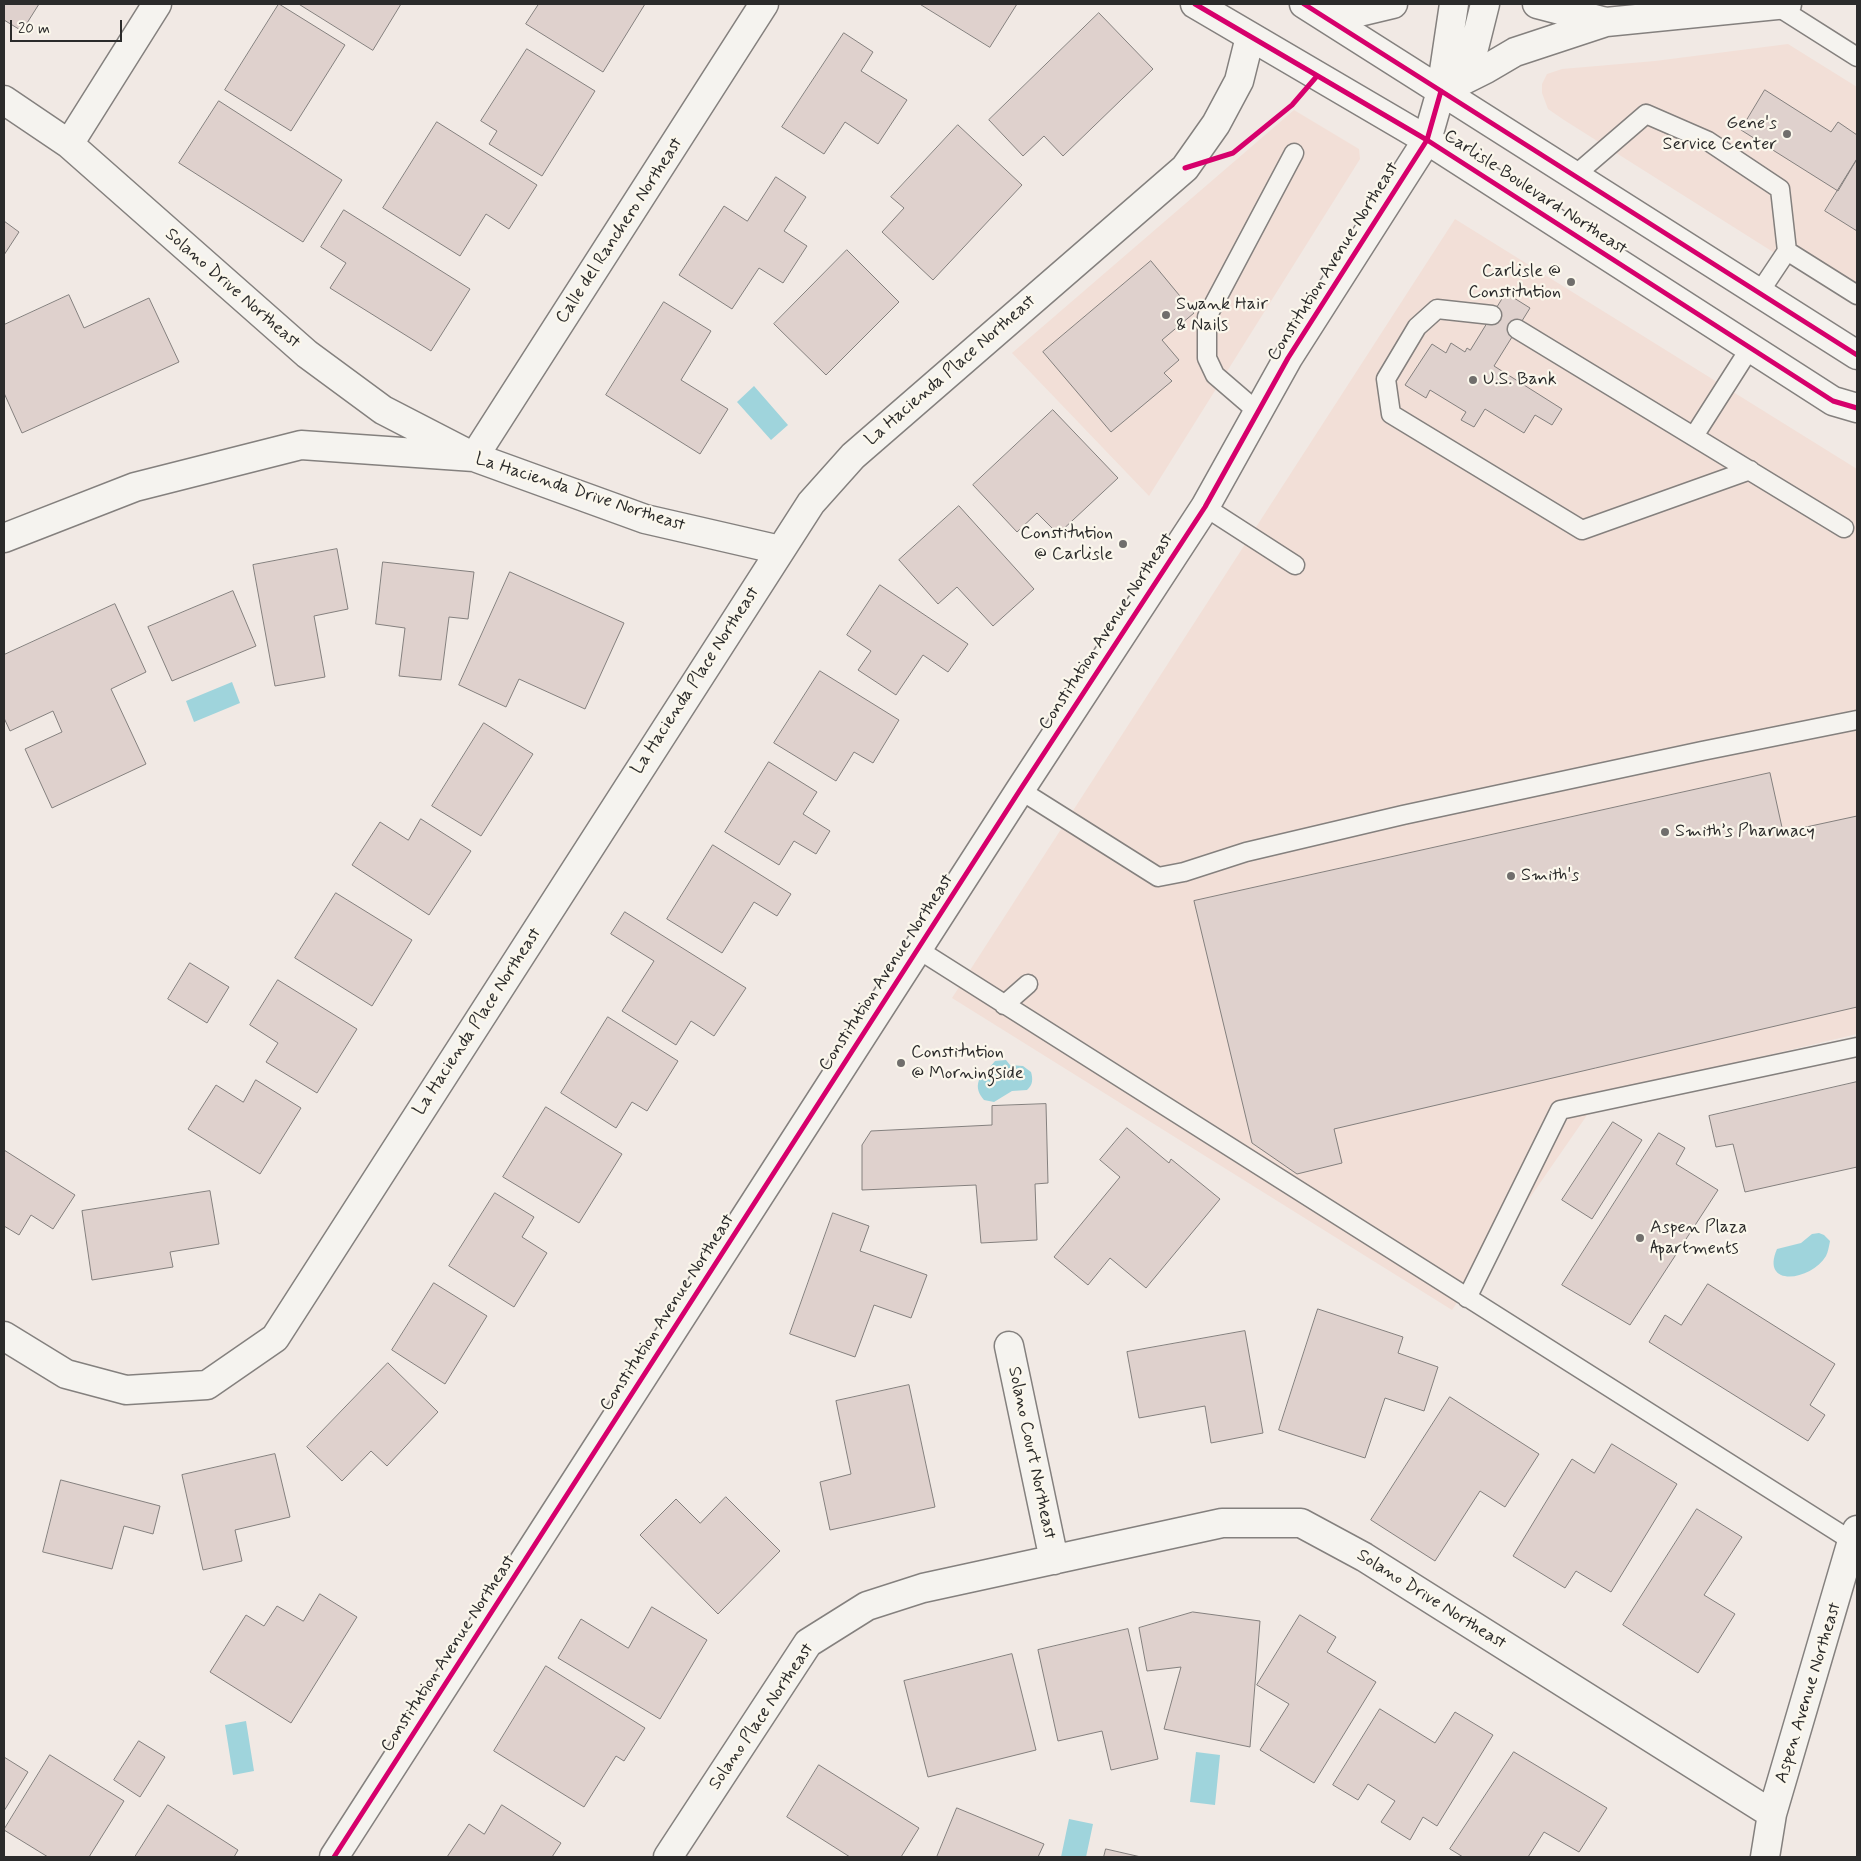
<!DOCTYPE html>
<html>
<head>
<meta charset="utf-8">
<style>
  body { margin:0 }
  #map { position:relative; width:1861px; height:1861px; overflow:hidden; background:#f1e9e4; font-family:Mynerve,sans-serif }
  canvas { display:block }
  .frame { position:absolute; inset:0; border:5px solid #2b2b2b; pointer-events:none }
  .scale { position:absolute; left:10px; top:20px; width:112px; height:22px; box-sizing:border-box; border:2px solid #2b2b2b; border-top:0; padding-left:6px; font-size:15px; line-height:18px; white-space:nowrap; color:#2b2b2b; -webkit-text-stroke:4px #fbf7ec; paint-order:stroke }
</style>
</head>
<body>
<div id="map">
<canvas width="1861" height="1861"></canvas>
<div class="frame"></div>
<div class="scale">20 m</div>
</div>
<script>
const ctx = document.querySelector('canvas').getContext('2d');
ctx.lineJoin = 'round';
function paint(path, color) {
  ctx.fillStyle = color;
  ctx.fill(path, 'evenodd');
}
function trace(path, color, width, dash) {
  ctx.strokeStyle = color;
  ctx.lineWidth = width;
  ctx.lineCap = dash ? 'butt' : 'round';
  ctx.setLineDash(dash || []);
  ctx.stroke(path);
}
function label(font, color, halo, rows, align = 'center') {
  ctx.font = font + ' Mynerve,sans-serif';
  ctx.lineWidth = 4.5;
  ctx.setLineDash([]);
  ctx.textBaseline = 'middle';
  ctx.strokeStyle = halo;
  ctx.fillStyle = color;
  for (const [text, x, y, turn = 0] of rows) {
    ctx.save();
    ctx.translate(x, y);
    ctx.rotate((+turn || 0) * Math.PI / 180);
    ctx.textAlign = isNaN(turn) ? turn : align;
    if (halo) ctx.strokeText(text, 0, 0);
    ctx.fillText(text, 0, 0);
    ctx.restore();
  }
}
paint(new Path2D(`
  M1788 44 1857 87V305L1564 120 1548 109 1542 93V84L1547 74 1562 69 1655 61Z
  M1294 110 1359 149 1360 159 1149 496 1012 353Z
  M1455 219 1857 469V1034L1601 1095 1452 1310 952 998Z`), '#f2dfd7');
paint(new Path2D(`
  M754 386 788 425 771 440 737 402Z
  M232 682 240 703 194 722 186 701Z
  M1006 1060 1010 1065 1023 1066 1031 1072C1033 1079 1033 1085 1027 1090L1012 1091 994 1102 984 1100C979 1094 976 1088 979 1080L995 1061Z
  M1819 1233 1824 1235 1830 1241C1829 1246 1828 1252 1826 1256 1811 1281 1760 1288 1777 1249L1801 1243 1812 1234Z
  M246 1721 254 1771 233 1775 225 1725Z
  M1196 1752 1220 1755 1215 1805 1190 1802Z
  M1069 1819 1093 1824 1086 1857H1061Z`), '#9fd4dc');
const building = new Path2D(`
  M4 4H39L22 31 4 20Z
  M279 4 345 45 291 131 225 90Z
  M299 4H401L373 50Z
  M539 4H645L603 72 526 24Z
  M920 4H1017L990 47Z
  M1099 13 1153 69 1063 156 1044 136 1023 156 989 120Z
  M844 33 873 52 861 71 907 100 878 144 845 122 824 154 782 127Z
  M527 49 595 91 542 176 489 144 497 131 481 121Z
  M1765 90 1831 132 1838 122 1857 135V159L1838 191 1741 130Z
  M219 101 342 180 303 242 179 163Z
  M437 122 537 185 509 229 486 214 460 256 383 208Z
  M958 125 1022 185 933 280 882 232 904 208 891 197Z
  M1857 159V231L1825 211Z
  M776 177 806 197 784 231 807 246 783 283 759 268 732 309 679 275 724 206 747 221Z
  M344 210 470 289 431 351 330 288 346 263 321 247Z
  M4 221 19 232 4 255Z
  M847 250 899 302 826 375 774 324Z
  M1151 261 1194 313 1162 340 1179 360 1164 373 1172 381 1111 432 1043 352Z
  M1506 293 1530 308 1494 366 1562 409 1552 425 1535 415 1524 433 1485 409 1474 427 1461 420 1466 412 1430 390 1426 398 1405 385 1432 344 1446 353 1451 343 1465 352 1467 348 1470 350Z
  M69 295 84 328 149 298 179 362 22 433 4 393V325Z
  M664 302 711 331 681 380 728 409 700 454 606 395Z
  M1053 410 1118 478 1058 534 1037 513 1017 532 973 485Z
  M959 506 1034 589 993 626 957 587 938 604 899 560Z
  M337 549 348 609 314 616 325 677 275 686 253 565Z
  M383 562 474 572 468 619 449 617 441 680 399 676 405 628 376 624Z
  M510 572 624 623 585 709 519 679 506 707 459 685Z
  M880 585 968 644 948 672 923 655 896 695 858 670 871 651 847 635Z
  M233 591 256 646 172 681 148 627Z
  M115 604 146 672 111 689 146 764 52 808 25 749 62 732 53 711 10 731 4 718V655Z
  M820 671 899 720 873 763 854 752 836 781 774 743Z
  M484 723 533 754 481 836 432 806Z
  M769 762 817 792 803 814 830 831 816 854 794 841 779 865 725 832Z
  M1770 773 1783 832 1857 816V1007L1334 1129 1342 1163 1297 1174 1252 1143 1194 901Z
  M421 819 471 851 429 915 352 865 380 822 408 840Z
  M713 845 791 894 777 916 754 902 722 953 667 919Z
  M336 893 412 940 372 1006 295 958Z
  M625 912 746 988 714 1036 691 1021 676 1045 622 1011 654 961 611 934Z
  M190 963 229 987 207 1023 168 999Z
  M278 980 357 1029 317 1093 266 1062 278 1043 250 1025Z
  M608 1017 678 1061 647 1111 632 1102 616 1128 561 1093Z
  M256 1080 301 1108 260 1174 188 1129 216 1085 243 1102Z
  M1857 1082V1167L1745 1192 1733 1144 1716 1147 1709 1116Z
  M1046 1104 1048 1183 1035 1184 1037 1240 981 1243 976 1185 862 1190V1145L871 1131 992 1125V1106Z
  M546 1107 622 1154 579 1223 503 1177Z
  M1613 1122 1642 1140 1592 1219 1562 1200Z
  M1127 1128 1169 1163 1171 1159 1220 1199 1146 1288 1110 1258 1088 1285 1054 1257 1120 1177 1100 1160Z
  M1659 1133 1685 1148 1676 1164 1718 1190 1630 1325 1562 1285Z
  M4 1150 75 1195 53 1229 31 1215 19 1235 4 1226Z
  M210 1191 219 1244 170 1252 173 1267 92 1280 82 1211Z
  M495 1193 534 1217 522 1237 547 1253 514 1307 449 1266Z
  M833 1213 869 1226 860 1251 927 1275 911 1318 874 1305 855 1357 790 1334Z
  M434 1283 487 1316 445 1384 392 1350Z
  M1708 1284 1835 1364 1810 1405 1825 1415 1808 1441 1649 1342 1665 1315 1681 1325Z
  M1318 1309 1403 1337 1398 1353 1438 1367 1424 1411 1385 1398 1365 1458 1279 1430Z
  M1245 1331 1263 1433 1211 1443 1205 1406 1139 1418 1127 1352Z
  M388 1363 438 1412 387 1466 371 1451 342 1481 307 1447Z
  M909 1385 935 1507 830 1530 820 1482 851 1474 836 1401Z
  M1450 1397 1539 1454 1505 1507 1480 1491 1435 1561 1371 1520Z
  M1612 1444 1677 1484 1611 1592 1576 1571 1565 1588 1513 1556 1572 1459 1594 1473Z
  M275 1454 290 1517 235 1530 242 1561 203 1570 182 1475Z
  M61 1480 160 1506 153 1534 124 1526 112 1569 43 1552Z
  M726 1497 780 1551 718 1614 640 1535 676 1499 700 1523Z
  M1697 1509 1742 1537 1704 1595 1735 1614 1698 1673 1623 1625Z
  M320 1594 357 1617 291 1723 210 1672 246 1615 264 1626 277 1606 303 1621Z
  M652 1607 707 1640 660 1719 558 1658 581 1619 628 1648Z
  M1193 1612 1260 1621 1250 1747 1164 1729 1181 1667 1147 1671 1139 1628Z
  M1300 1615 1336 1637 1327 1652 1376 1682 1314 1783 1260 1750 1289 1704 1257 1685Z
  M1128 1629 1158 1759 1111 1770 1102 1731 1058 1741 1038 1650Z
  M1012 1654 1036 1750 928 1777 904 1681Z
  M546 1666 645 1728 624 1761 616 1756 584 1807 494 1751Z
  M1380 1709 1435 1743 1455 1712 1493 1735 1437 1826 1423 1817 1410 1840 1381 1822 1395 1801 1368 1784 1358 1800 1333 1785Z
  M139 1741 165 1757 140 1797 114 1780Z
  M1514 1752 1607 1808 1579 1852 1544 1832 1528 1857H1463L1450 1849Z
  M50 1755 124 1801 89 1857H48L4 1830Z
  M4 1757 28 1772 4 1811Z
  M819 1765 919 1828 901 1857H850L787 1817Z
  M168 1805 238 1850 234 1857H135Z
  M502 1805 561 1843 552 1857H447L469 1824 484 1834Z
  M957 1808 1044 1844 1038 1857H937Z
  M1106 1849 1141 1857H1104Z`);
paint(building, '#dfd1cd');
trace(building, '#84807e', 1);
const lane = new Path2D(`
  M1775 5 1857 57
  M1574 176 1646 114 1708 141 1780 189 1787 251 1857 295
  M1759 293 1787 251
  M1492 315 1437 309 1417 327 1386 379 1391 414 1582 530 1750 470
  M1517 329 1844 528
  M1258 412 1215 375 1207 358V317L1294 153
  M1694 436 1750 348
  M1205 507 1295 565
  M1020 790 1158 877 1184 872 1246 852 1403 815 1702 751 1857 720
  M919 950 1852 1541
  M1004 1005 1028 984
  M1467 1298 1560 1110 1857 1047`);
const street = new Path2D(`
  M1537 4 1606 22
  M1442 91 1486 69 1515 52 1606 22 1787 4
  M4 100 69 144 307 354 383 410 474 457 764 4
  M69 144 157 4
  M4 538 135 487 301 445 474 457 645 519 780 550
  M4 1336 66 1374 126 1390 207 1385 275 1338 811 503 853 456 1185 168 1216 124 1239 81 1250 37
  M1009 1346 1054 1560
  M668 1857 808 1643 867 1606 923 1588 1222 1523H1301L1364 1557 1772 1814
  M1765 1857 1772 1814 1852 1541 1857 1530`);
const secondary = new Path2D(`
  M1195 4 1427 140 1833 401 1857 408
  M1304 4 1857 355
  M1321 5 1347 15 1393 4
  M1441 91 1471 60 1485 4
  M334 1857 1020 790 1205 507 1288 358 1427 140 1441 91 1454 4`);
trace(lane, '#84807e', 21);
trace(street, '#84807e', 31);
trace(secondary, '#84807e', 31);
trace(lane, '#f5f3ef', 18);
trace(street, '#f5f3ef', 28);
trace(secondary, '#f5f3ef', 28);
trace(new Path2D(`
  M1195 4 1427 140 1833 401 1857 408
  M1304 4 1857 355
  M1185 168 1233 153 1292 105 1317 76
  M334 1857 1020 790 1205 507 1288 358 1427 140 1441 91`), '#d6006c', 5);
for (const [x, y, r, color] of [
  [1787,134,5,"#706e6c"],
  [1571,282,5,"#706e6c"],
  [1166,315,5,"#706e6c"],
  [1473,380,5,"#706e6c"],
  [1123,544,5,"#706e6c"],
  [1665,832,5,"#706e6c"],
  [1511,876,5,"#706e6c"],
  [901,1063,5,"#706e6c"],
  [1640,1238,5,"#706e6c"]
]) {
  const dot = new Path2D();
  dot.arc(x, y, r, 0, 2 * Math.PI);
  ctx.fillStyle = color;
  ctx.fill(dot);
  trace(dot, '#fbf7ec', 2);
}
label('18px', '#2b2b2b', '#fbf7ec', [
  ["Gene's",1777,124,"right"],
  ["Service Center",1777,145,"right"],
  ["Carlisle @",1561,272,"right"],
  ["Constitution",1561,293,"right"],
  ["Swank Hair",1176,305],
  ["& Nails",1176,326],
  ["U.S. Bank",1483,380],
  ["Constitution",1113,534,"right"],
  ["@ Carlisle",1113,555,"right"],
  ["Smith’s Pharmacy",1675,832],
  ["Smith's",1521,876],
  ["Constitution",911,1053],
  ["@ Morningside",911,1074],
  ["Aspen Plaza",1650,1228],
  ["Apartments",1650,1249]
], 'left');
label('18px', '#2b2b2b', '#fbf7ec', [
  ["Carlisle Boulevard Northeast",1535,193,33],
  ["Calle del Ranchero Northeast",620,231,-57],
  ["Constitution Avenue Northeast",1334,262,-58],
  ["Solano Drive Northeast",232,289,41],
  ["La Hacienda Place Northeast",951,371,-41],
  ["La Hacienda Drive Northeast",580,493,18],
  ["Constitution Avenue Northeast",1107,632,-57],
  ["La Hacienda Place Northeast",696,681,-57],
  ["Constitution Avenue Northeast",887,973,-57],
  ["La Hacienda Place Northeast",478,1022,-57],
  ["Constitution Avenue Northeast",668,1313,-57],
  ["Solano Court Northeast",1031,1453,78],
  ["Solano Drive Northeast",1431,1600,32],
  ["Constitution Avenue Northeast",449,1654,-57],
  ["Aspen Avenue Northeast",1809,1693,-73],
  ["Solano Place Northeast",762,1717,-56]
]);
</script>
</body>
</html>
